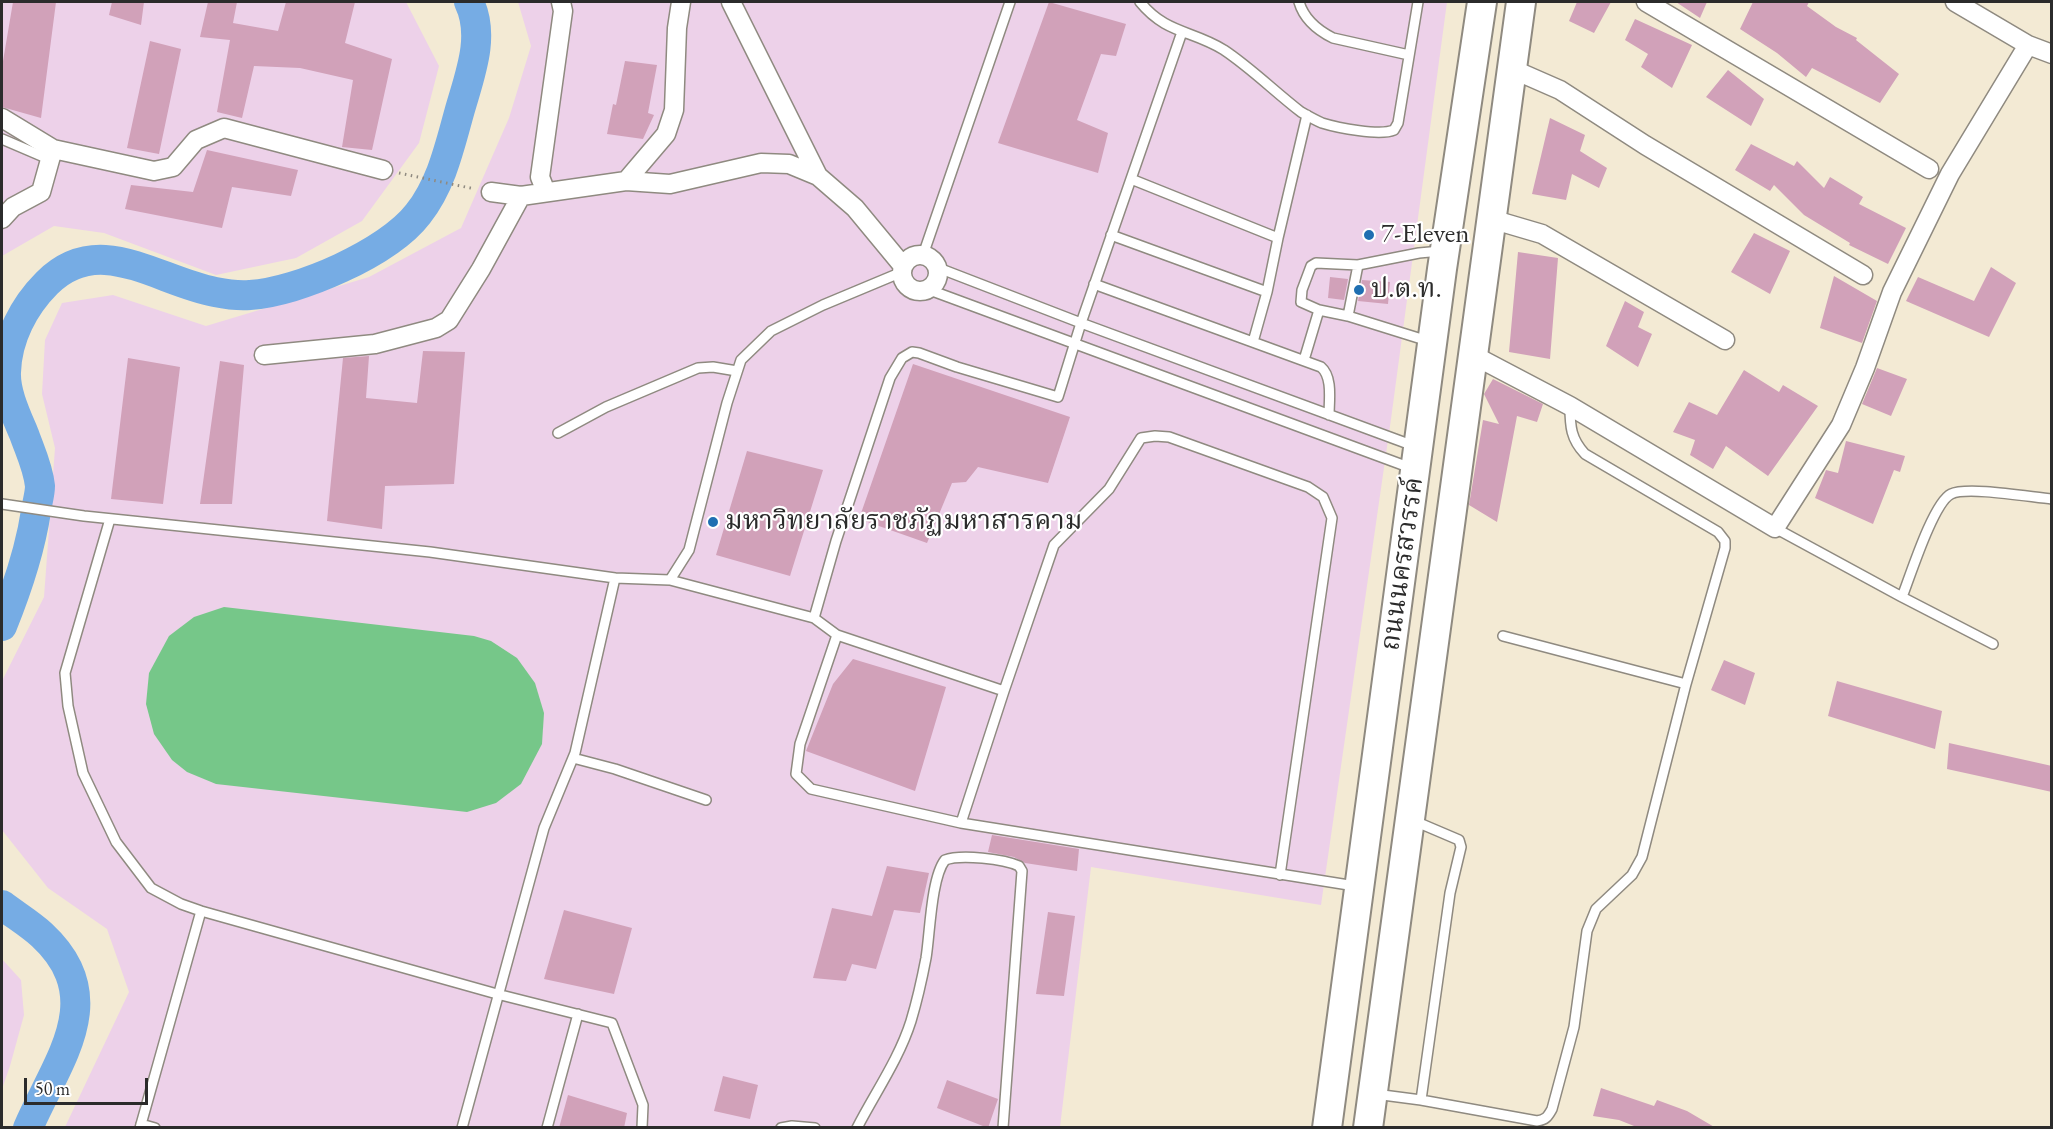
<!DOCTYPE html>
<html>
<head>
<meta charset="utf-8">
<style>
  body { margin:0 }
  #map { position:relative; width:2053px; height:1129px; overflow:hidden; background:#f3ead4; font-family:"EB Garamond",serif }
  canvas { display:block }
  .frame { position:absolute; inset:0; border:3px solid #2b2b2b; pointer-events:none }
  .scale { position:absolute; left:24px; top:1078px; width:124px; height:27px; box-sizing:border-box; border:3px solid #2b2b2b; border-top:0; padding-left:8px; font-size:18px; line-height:21px; white-space:nowrap; color:#2b2b2b; -webkit-text-stroke:4px #fff; paint-order:stroke }
</style>
</head>
<body>
<div id="map">
<canvas width="2053" height="1129"></canvas>
<div class="frame"></div>
<div class="scale">50 m</div>
</div>
<script>
const ctx = document.querySelector('canvas').getContext('2d');
ctx.lineJoin = 'round';
function paint(path, color) {
  ctx.fillStyle = color;
  ctx.fill(path, 'evenodd');
}
function trace(path, color, width, dash) {
  ctx.strokeStyle = color;
  ctx.lineWidth = width;
  ctx.lineCap = dash ? 'butt' : 'round';
  ctx.setLineDash(dash || []);
  ctx.stroke(path);
}
function label(font, color, halo, rows, align = 'center') {
  ctx.font = font + ' "EB Garamond","Noto Serif Thai",serif';
  ctx.lineWidth = 4.5;
  ctx.setLineDash([]);
  ctx.textBaseline = 'middle';
  ctx.strokeStyle = halo;
  ctx.fillStyle = color;
  for (const [text, x, y, turn = 0] of rows) {
    ctx.save();
    ctx.translate(x, y);
    ctx.rotate((+turn || 0) * Math.PI / 180);
    ctx.textAlign = isNaN(turn) ? turn : align;
    if (halo) ctx.strokeText(text, 0, 0);
    ctx.fillText(text, 0, 0);
    ctx.restore();
  }
}
paint(new Path2D(`
  M2 2H406L439 66 419 143 362 221 296 258 216 275 104 233 54 226 2 256Z
  M518 2H1447L1391 419 1321 905 1091 867 1060 1127H65L129 992 107 929 48 888 2 830V681L44 597 55 448 42 394 45 340 62 303 113 295 206 326 369 277 461 228 509 118 531 46Z
  M2 959 21 980 24 1015 10 1066 2 1089Z`), '#edd1e9');
paint(new Path2D(`
  M224 607 474 636 491 641 517 658 535 683 544 713 542 744 521 784 496 803 467 812 216 784 187 772 172 760 154 734 146 704 149 673 169 636 194 617Z`), '#76c789');
trace(new Path2D(`
  M2 626C17 589 30 551 36 511 37 503 40 494 40 486 38 467 30 451 24 434 16 415 5 392 6 372 7 338 24 306 47 283 99 231 157 281 215 292 225 294 239 296 250 295 298 292 388 253 418 214 441 185 449 149 459 113 469 77 486 37 469 2
  M2 905C15 915 30 924 42 935 111 999 56 1062 28 1128`), '#76ace4', 30);
paint(new Path2D(`
  M13 2H56L41 118 2 107V67Z
  M112 2H144L141 25 109 15Z
  M208 2H237L233 23 278 31 286 2H355L345 43 392 59 372 150 342 147 353 80 300 68 254 66 242 118 217 112 230 40 200 37Z
  M1049 2 1126 24 1116 56 1101 54 1077 120 1108 133 1098 173 998 143Z
  M1577 2H1611L1594 33 1569 21Z
  M1676 2H1707L1700 18Z
  M1753 2H1809L1807 6 1836 27 1857 38 1856 40 1899 74 1880 103 1812 68 1806 77 1777 53 1740 29Z
  M1635 19 1692 45 1672 88 1641 67 1648 54 1625 40Z
  M150 41 181 49 159 154 127 148Z
  M625 61 657 65 648 113 654 115 643 139 607 134 613 104 616 105Z
  M1728 70 1764 99 1751 126 1706 97Z
  M1550 118 1585 135 1580 151 1607 168 1599 188 1572 174 1566 200 1532 194Z
  M1751 144 1794 166 1797 161 1824 188 1830 177 1863 197 1859 204 1906 228 1888 264 1849 245 1850 243 1804 215 1774 185 1770 191 1735 170Z
  M207 150 298 170 291 196 232 187 222 228 125 209 131 185 193 192Z
  M1754 233 1790 251 1770 294 1731 272Z
  M1518 252 1558 258 1550 359 1509 352Z
  M1991 267 2016 283 1989 337 1906 301 1918 277 1974 301Z
  M1834 276 1877 301 1862 343 1820 328Z
  M1330 277 1348 279 1344 300 1328 298Z
  M1362 280 1390 282 1388 304 1358 301Z
  M1625 301 1644 312 1638 327 1652 334 1638 367 1606 346Z
  M423 351 465 352 454 484 385 486 382 529 327 521 343 358 369 356 366 398 417 403Z
  M128 358 180 367 163 504 111 499Z
  M220 361 244 365 232 504H200Z
  M913 364 1070 417 1048 483 978 467 966 482 952 483 927 543 859 519Z
  M1877 368 1907 379 1891 416 1862 404Z
  M1744 370 1779 392 1783 385 1818 406 1768 476 1726 446 1713 469 1690 455 1695 440 1673 432 1689 402 1717 415Z
  M1493 379 1543 404 1537 422 1517 416 1497 522 1469 505 1483 420 1499 424 1484 394Z
  M1846 441 1905 456 1900 472 1894 470 1873 524 1815 498 1826 470 1838 473Z
  M747 451 823 470 790 576 716 555Z
  M853 659 946 687 915 791 806 751 833 684Z
  M1724 660 1755 673 1745 705 1711 690Z
  M1837 681 1942 711 1935 749 1828 716Z
  M1949 743 2052 766V792L1947 769Z
  M992 835 1079 849 1077 871 1025 863 1014 857 988 852Z
  M887 866 929 873 920 913 894 910 876 969 852 964 846 981 813 978 832 908 872 916Z
  M564 910 632 928 614 994 544 979Z
  M1048 912 1075 916 1064 996 1036 994Z
  M723 1076 758 1085 750 1119 714 1111Z
  M947 1080 998 1099 988 1128 937 1108Z
  M1601 1088 1654 1106 1657 1100 1687 1111 1716 1128H1639L1619 1120 1593 1116Z
  M568 1095 627 1113 624 1128H559Z`), '#d1a1b9');
const service = new Path2D(`
  M1140 2C1166 34 1192 30 1224 50 1251 68 1275 92 1301 112 1308 116 1315 120 1322 123 1338 128 1380 136 1394 130L1398 123 1418 2
  M1299 2C1304 19 1317 30 1333 38L1409 55
  M2 139 51 160
  M1131 179 1278 238 1307 115
  M1111 235 1267 292 1253 342
  M923 255 1010 2
  M936 267 1081 323 1414 446
  M1094 284 1321 367C1333 377 1329 401 1329 415
  M927 289 1411 468
  M1267 292 1278 238
  M1319 310 1348 316
  M1428 341 1348 316 1358 265 1419 253 1441 251
  M1304 360 1319 310 1301 302 1302 290 1311 266 1316 263 1358 265
  M558 433 606 407 698 368 713 367 737 371
  M2 504 84 516 430 552 615 578
  M110 519 65 673 68 706 83 773 116 842 151 888 181 904 201 911 497 994 612 1023 643 1105 642 1128
  M1775 528 1902 597C1910 577 1933 503 1951 494 1967 486 2030 497 2052 499
  M670 580 814 618 837 635 1004 691
  M1902 597 1993 644
  M814 618 836 541 890 378 902 358 912 352 919 353 957 367 1058 397 1081 323 1182 32
  M837 635 800 744 796 774 811 789 961 823 1355 886
  M1503 636 1686 684
  M573 758 615 769 706 800
  M961 823 1004 691 1054 545 1109 489 1141 438 1155 436 1169 437 1308 487 1323 497 1332 518 1280 875
  M1375 1094 1421 1100 1450 893 1461 847 1459 840 1412 820
  M1421 1100 1537 1121C1546 1120 1548 1116 1552 1109L1574 1027 1587 931 1596 909 1632 875 1642 857 1686 684 1725 548V541L1718 532 1585 454C1571 439 1570 427 1570 406
  M141 1124 155 1128
  M140 1128 201 911
  M462 1128 544 828 575 753 615 578 670 580 689 550 727 403 741 360 771 331 823 305 902 272
  M547 1128 578 1014
  M781 1128 792 1126 815 1128
  M857 1128C875 1093 899 1059 911 1021 917 1001 922 979 926 958 930 934 931 878 945 860 961 854 1004 859 1019 866L1022 871 1003 1128`);
const minor = new Path2D(`
  M731 2 818 176
  M1646 2 1929 169
  M1955 2 2028 45 2052 54
  M1512 69 1560 90 1645 145 1863 275
  M2 118 53 149 154 171 173 167 196 140 224 128 383 170
  M626 181 666 134 674 110 677 28 681 2
  M491 192 521 196 626 181 670 184 761 163 789 164 818 176 855 208 903 266
  M546 192 540 177 563 11 561 2
  M2 219 13 207 41 192 53 149
  M1491 219 1542 234 1725 340
  M902 273a18 18 0 1 1 36 0a18 18 0 1 1-36 0Z
  M264 355 375 344 436 328 449 320 481 269 521 196
  M1473 355 1570 406 1775 528 1841 425 1865 368 1892 292 1950 174 2028 45`);
const primary = new Path2D(`
  M1327 1128 1442 269 1482 2
  M1368 1128 1521 2`);
trace(service, '#8f8a80', 12);
trace(minor, '#8f8a80', 21);
trace(primary, '#8f8a80', 32);
trace(new Path2D(`
  M399 173 475 189`), '#8f8a80', 3, [1.5, 4.5]);
trace(service, '#fff', 9);
trace(minor, '#fff', 18);
trace(primary, '#fff', 28);
for (const [x, y, r, color] of [
  [1369,235,6,"#1f6fb2"],
  [1359,290,6,"#1f6fb2"],
  [713,522,6,"#1f6fb2"]
]) {
  const dot = new Path2D();
  dot.arc(x, y, r, 0, 2 * Math.PI);
  ctx.fillStyle = color;
  ctx.fill(dot);
  trace(dot, '#fff', 2);
}
label('27px', '#2b2b2b', '#fff', [
  ["7-Eleven",1381,235],
  ["ป.ต.ท.",1371,290],
  ["มหาวิทยาลัยราชภัฏมหาสารคาม",725,522]
], 'left');
label('27px', '#2b2b2b', '#fff', [
  ["ถนนนครสวรรค์",1403,564,-82]
]);
</script>
</body>
</html>
